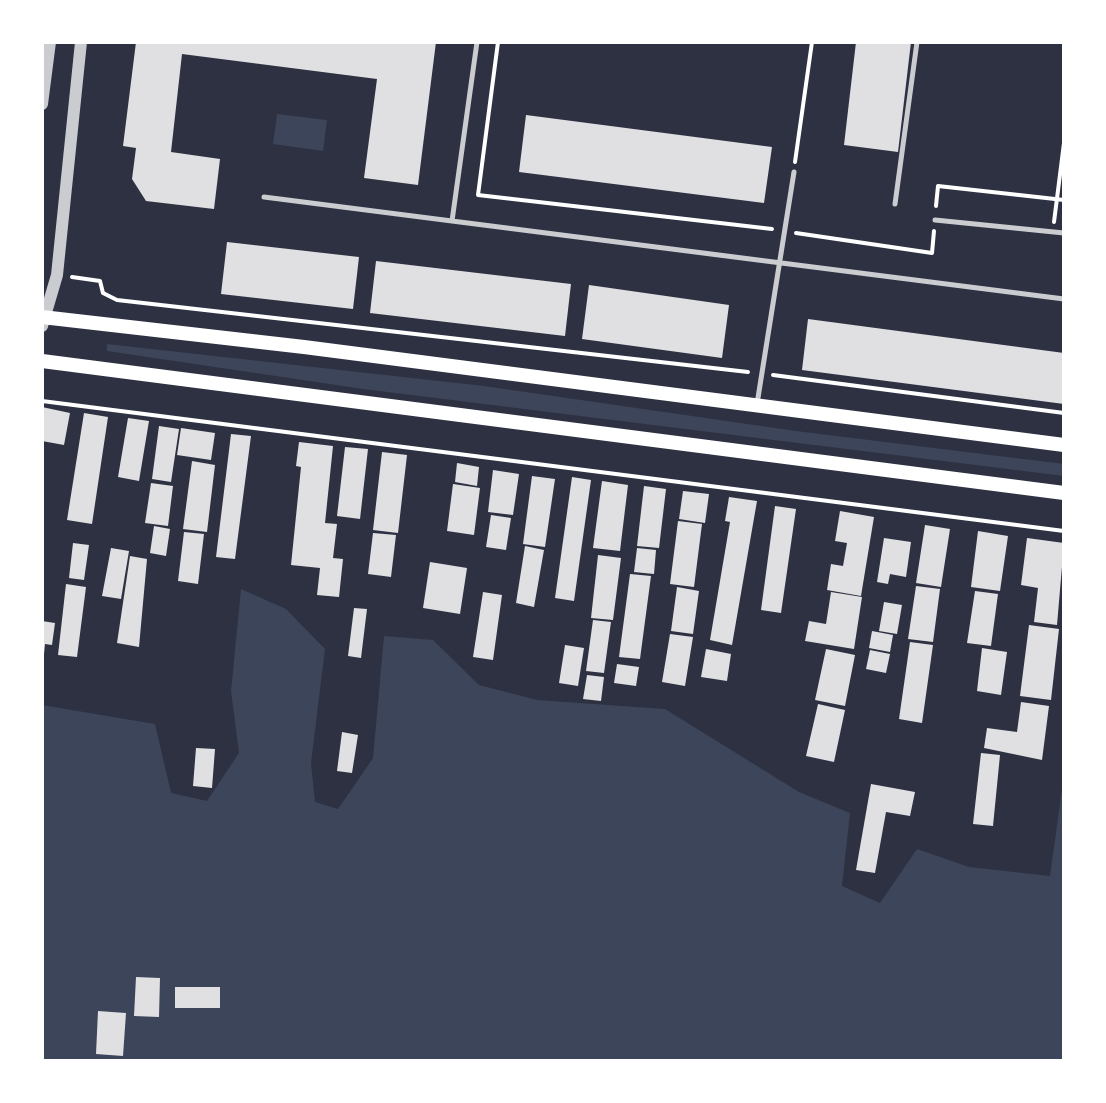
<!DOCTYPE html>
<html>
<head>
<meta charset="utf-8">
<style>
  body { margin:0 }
  #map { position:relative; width:1106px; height:1103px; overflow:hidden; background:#2d3142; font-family:"Golos Text",sans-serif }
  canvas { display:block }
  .frame { position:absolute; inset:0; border:44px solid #fff; pointer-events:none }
</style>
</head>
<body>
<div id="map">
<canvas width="1106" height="1103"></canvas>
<div class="frame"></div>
</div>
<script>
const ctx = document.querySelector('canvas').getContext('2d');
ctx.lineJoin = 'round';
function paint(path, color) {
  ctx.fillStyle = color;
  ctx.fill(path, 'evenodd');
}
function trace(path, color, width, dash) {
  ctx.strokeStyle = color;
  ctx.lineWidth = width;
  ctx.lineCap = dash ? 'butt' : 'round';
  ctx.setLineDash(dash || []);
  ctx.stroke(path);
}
paint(new Path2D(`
  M277 114 327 120 323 151 273 144Z
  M107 344 484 386 796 431 1064 464V476L363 389 107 351Z
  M241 589 286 609 325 649 311 763 315 802 338 809 373 758 384 636 433 640 479 685 537 700 665 709 799 792 850 813 842 886 880 903 917 849 969 867 1050 876 1064 774V1061H42V705L155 724 171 793 207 801 239 753 231 691Z`), '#3c4559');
paint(new Path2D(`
  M136 42H436L418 185 364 178 377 79 182 54 171 152 220 159 214 209 146 201 132 179 136 148 123 146Z
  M856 42H911L898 152 844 145Z
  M526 115 772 147 764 203 519 172Z
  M227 242 359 257 353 309 221 294Z
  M376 261 571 284 565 336 370 313Z
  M589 285 729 305 722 358 582 339Z
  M808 319 1064 353V404L802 370Z
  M42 407 70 413 64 445 42 441Z
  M84 413 108 417 92 524 67 520Z
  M128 418 149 421 139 481 118 477Z
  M159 426 179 429 171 482 152 479Z
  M181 428 215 433 211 460 177 455Z
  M231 434 251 436 235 559 216 557Z
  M299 442 333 446 325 523 337 524 333 558 343 559 339 597 317 595 320 568 291 565 301 467 296 466Z
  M345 447 368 449 360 519 337 516Z
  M382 452 407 455 398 533 373 530Z
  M192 461 215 465 207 532 183 529Z
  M457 463 479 467 477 486 455 482Z
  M493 470 519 474 513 515 488 512Z
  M532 476 555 479 545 547 523 544Z
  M572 477 591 480 574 601 555 598Z
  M602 481 628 485 620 551 593 548Z
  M151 483 173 486 168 526 145 523Z
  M453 484 480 488 474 535 447 531Z
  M644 486 666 489 659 548 637 546Z
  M683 491 709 494 705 523 679 519Z
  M729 497 757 501 732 645 710 640 730 522 725 521Z
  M775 506 796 509 781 613 761 610Z
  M840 511 874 517 861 596 827 590 831 564 843 566 847 543 835 541Z
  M491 515 511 518 506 550 486 547Z
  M678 521 702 524 694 587 670 584Z
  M925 525 950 529 941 587 916 583Z
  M154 526 170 529 166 556 150 553Z
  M978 531 1008 536 1000 591 971 587Z
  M184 532 204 534 198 584 178 581Z
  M373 533 396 535 391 577 368 574Z
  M884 538 911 542 906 577 890 574 888 584 877 582Z
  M1027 538 1064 543 1057 625 1034 622 1038 588 1021 585Z
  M73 543 89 545 84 580 69 578Z
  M525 546 544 550 534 607 516 603Z
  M111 548 129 551 121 599 102 596Z
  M637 548 656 550 654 574 634 572Z
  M598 555 621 558 613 620 591 618Z
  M130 556 147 559 139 647 117 643Z
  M430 562 467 568 460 614 423 608Z
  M630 574 651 576 640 659 619 657Z
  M66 584 86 587 77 657 58 655Z
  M916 586 940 589 933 642 908 639Z
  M677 587 699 591 693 634 671 631Z
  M975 591 998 594 991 646 967 643Z
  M483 592 502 595 493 660 473 657Z
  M831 592 862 597 854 649 805 641 809 621 826 624Z
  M884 602 902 605 897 634 879 631Z
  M354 608 367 609 361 658 348 656Z
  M593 620 611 622 604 673 586 671Z
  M42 621 55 623 52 645 45 644 44 654Z
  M1029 625 1059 629 1051 700 1020 696Z
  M872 631 893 635 890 652 869 648Z
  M670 634 693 637 685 686 662 682Z
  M910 642 933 645 922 723 899 719Z
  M565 645 584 648 578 686 559 683Z
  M982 648 1007 652 1001 695 977 691Z
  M706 649 731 654 727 681 701 677Z
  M826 649 855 655 845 706 815 700Z
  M870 650 890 654 886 673 866 669Z
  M617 664 639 667 636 686 614 683Z
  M587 675 604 677 601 701 583 699Z
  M1021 702 1049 706 1042 760 984 748 987 728 1017 732Z
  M818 704 845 710 834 762 806 756Z
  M342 732 358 735 352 773 337 771Z
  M196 748 215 749 212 788 193 786Z
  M981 753 1000 755 993 826 973 824Z
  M871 784 915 792 910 816 886 812 875 873 856 870Z
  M136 977 160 978 159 1017 134 1016Z
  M175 987H220V1008H175Z
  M98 1011 126 1013 123 1056 96 1054Z`), '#e0e0e3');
trace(new Path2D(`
  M498 42 478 195 772 229
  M795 162 812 42
  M936 206 938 186 1064 200
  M1054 222 1064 143
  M796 233 932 253 934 231
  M72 277 100 281 103 293 117 300 748 372
  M773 375 1064 413
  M42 401 1064 531`), '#fff', 4);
trace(new Path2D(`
  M477 42 452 221 1064 299
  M264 197 452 221
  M895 204 917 42
  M935 220 1064 233
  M757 404 794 172`), '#caccd0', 5);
trace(new Path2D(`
  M42 104 50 42
  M42 326 57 275 81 42`), '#caccd0', 12);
trace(new Path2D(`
  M42 317 304 347 1064 445
  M42 361 1064 493`), '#fff', 14);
</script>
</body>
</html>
